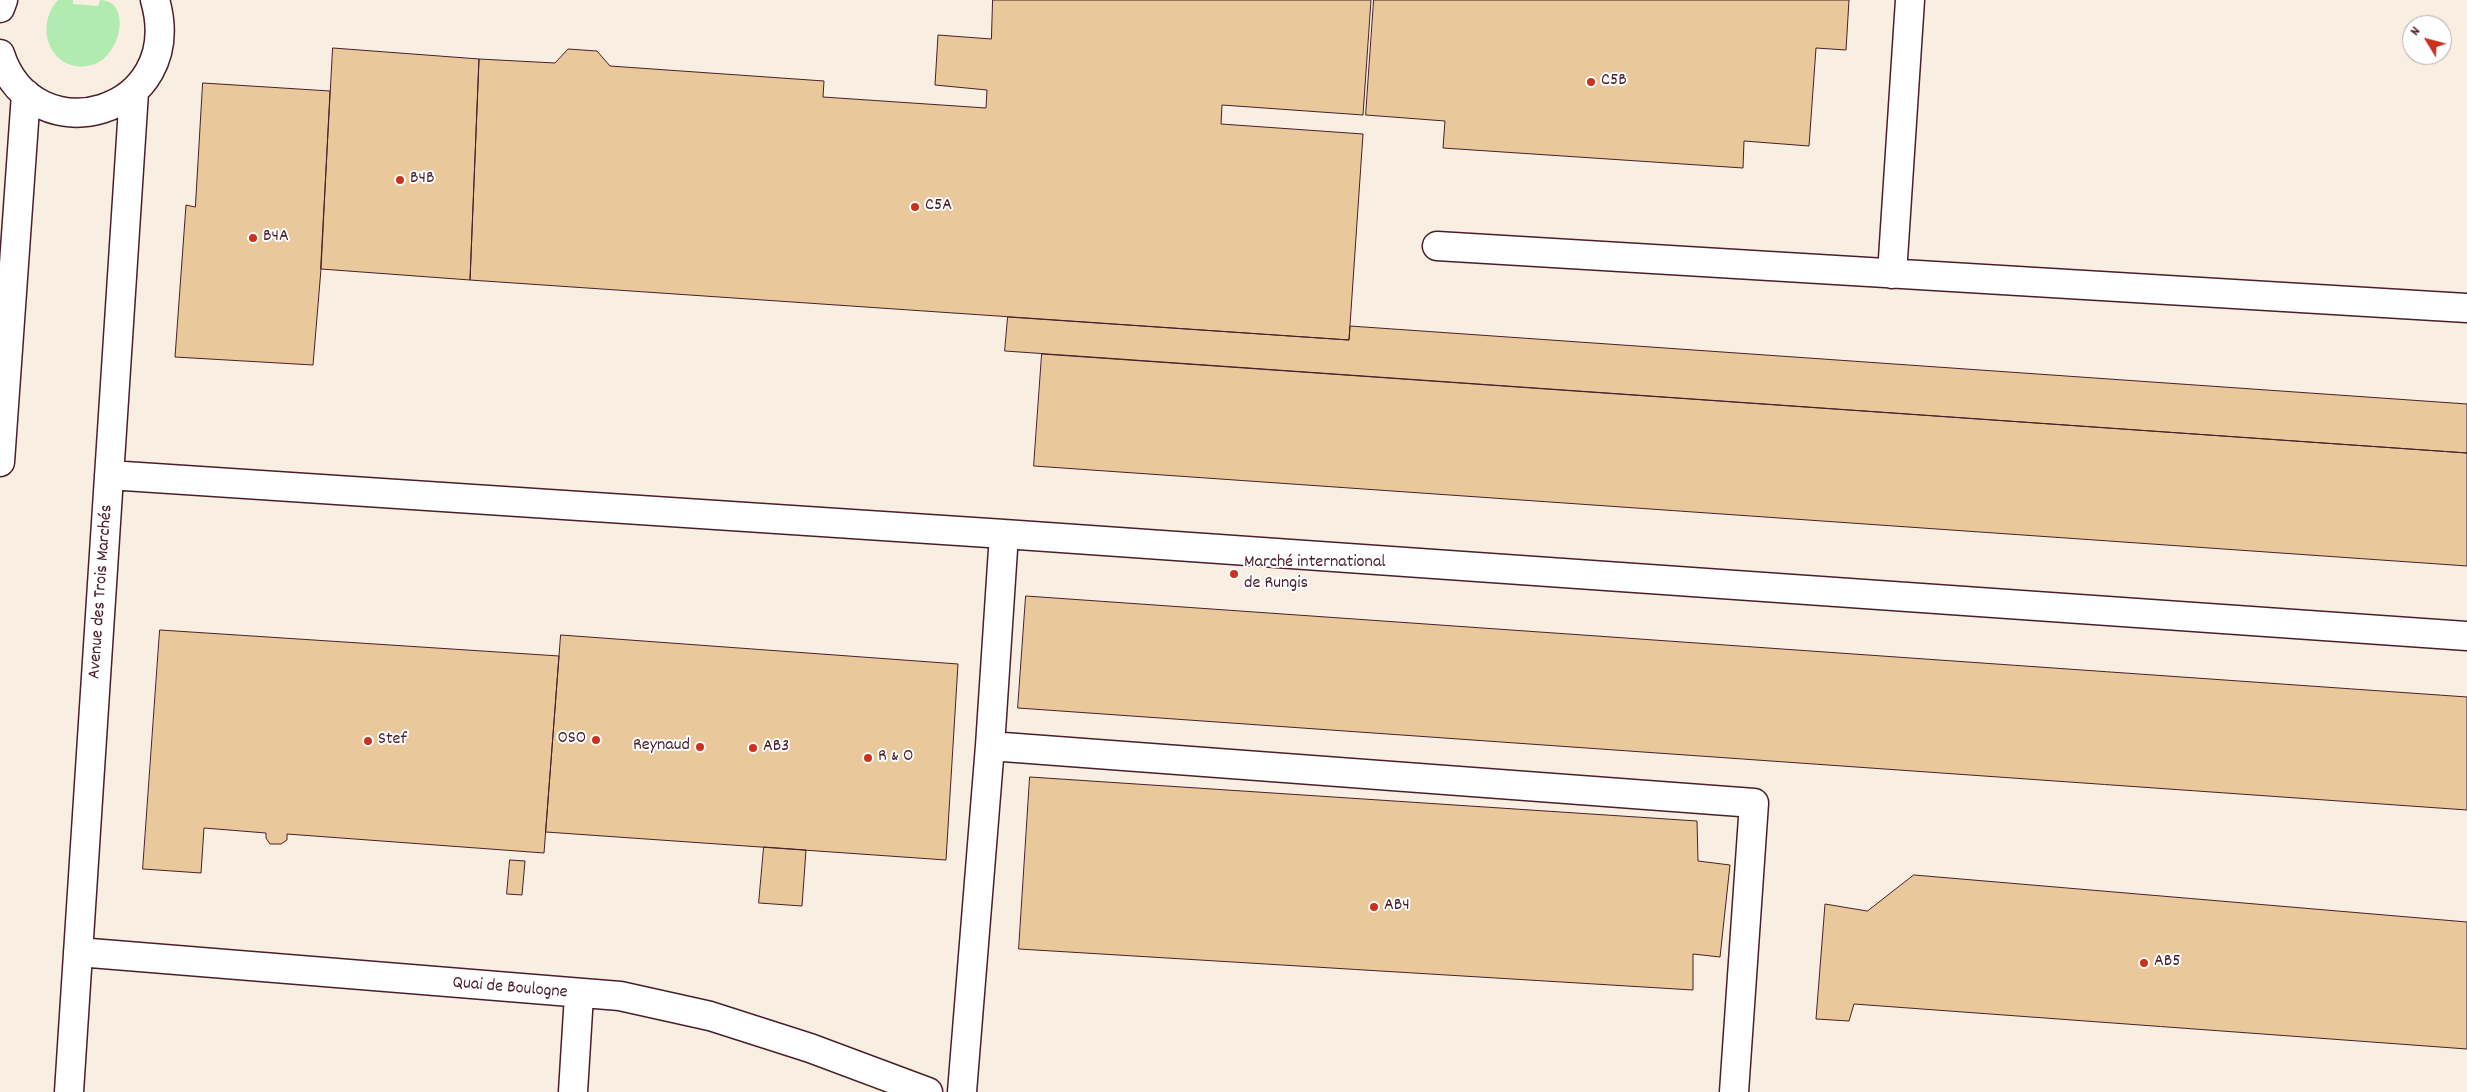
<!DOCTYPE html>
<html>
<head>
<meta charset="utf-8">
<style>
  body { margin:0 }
  #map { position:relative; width:2467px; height:1092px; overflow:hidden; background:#fff; font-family:Dekko,sans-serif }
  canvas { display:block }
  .north { position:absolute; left:2402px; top:15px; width:50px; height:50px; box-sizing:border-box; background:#fff; border:1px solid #b7a5aa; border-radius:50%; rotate:307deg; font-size:14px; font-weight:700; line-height:20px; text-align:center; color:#4a1f2b }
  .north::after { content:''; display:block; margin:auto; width:18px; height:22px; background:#c8321e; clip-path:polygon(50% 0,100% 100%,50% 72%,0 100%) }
</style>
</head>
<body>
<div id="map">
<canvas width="2467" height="1092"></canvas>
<div class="north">N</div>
</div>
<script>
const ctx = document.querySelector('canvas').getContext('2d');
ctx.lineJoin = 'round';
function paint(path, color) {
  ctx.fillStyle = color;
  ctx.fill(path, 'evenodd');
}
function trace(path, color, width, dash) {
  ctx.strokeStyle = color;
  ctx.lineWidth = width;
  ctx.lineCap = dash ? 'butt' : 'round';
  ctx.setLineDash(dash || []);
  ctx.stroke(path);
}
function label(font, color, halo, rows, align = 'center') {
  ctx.font = font + ' Dekko,sans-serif';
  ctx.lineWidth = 4;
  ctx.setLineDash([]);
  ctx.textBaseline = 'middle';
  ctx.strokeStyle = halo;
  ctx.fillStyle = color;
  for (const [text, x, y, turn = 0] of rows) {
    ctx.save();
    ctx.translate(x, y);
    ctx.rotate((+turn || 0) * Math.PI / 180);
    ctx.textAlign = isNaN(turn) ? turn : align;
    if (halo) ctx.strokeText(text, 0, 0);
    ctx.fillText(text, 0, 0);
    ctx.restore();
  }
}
paint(new Path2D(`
  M0 0H2467V1092H0ZM2412 25H2442V55H2412Z`), '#f8eee1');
paint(new Path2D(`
  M58 0H73V4L98 6 100 0C132 0 122 57 92 65 53 75 32 29 58 0Z`), '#b1ebb0');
const building = new Path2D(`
  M993 0H1371L1363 115 1222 105 1221 124 1363 134 1349 340 470 280 479 59 555 63 568 49 597 51 610 66 824 81 823 97 986 108 987 90 935 85 938 35 991 39Z
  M1374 0H1849L1846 50 1816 48 1809 146 1744 141 1743 168 1443 148 1445 121 1366 115Z
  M333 48 479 59 470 280 321 269Z
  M203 83 330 91 321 269 313 365 175 357 186 205 195 207Z
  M1008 317 1349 340 1350 326 2467 404V453L1005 351Z
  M1042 354 2467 453V566L1034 466Z
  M1026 596 2467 697V810L1018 708Z
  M160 630 559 656 544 853 287 834V840L281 844H270L266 838V833L204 828 201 873 143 869Z
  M561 635 958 664 946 860 546 832Z
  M1030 777 1697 821 1698 861 1730 865 1720 957 1693 954V990L1019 949Z
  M764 847 806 850 802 906 759 903Z
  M510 860 525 861 522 895 507 894Z
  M1914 875 2467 922V1049L1854 1004 1849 1021 1816 1019 1825 904 1867 911Z`);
paint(building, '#e9c89b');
trace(building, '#4a1f2b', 1);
const minor = new Path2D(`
  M0 8 3 0
  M0 54C33 157 188 115 155 0
  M1437 246 2467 308
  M1892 274 1910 0
  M0 462 26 94
  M109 475 1004 534 2467 636
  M990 746 1754 803 1734 1092
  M78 952 620 996 710 1016 810 1048 928 1092
  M69 1092 134 92
  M573 1092 579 995
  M962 1092 990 746 1004 534`);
trace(minor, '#4a1f2b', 31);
trace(minor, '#fff', 28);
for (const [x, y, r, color] of [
  [1591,82,5,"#c8321e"],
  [400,180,5,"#c8321e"],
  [915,207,5,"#c8321e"],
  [253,238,5,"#c8321e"],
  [1234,574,5,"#c8321e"],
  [596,740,5,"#c8321e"],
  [368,741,5,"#c8321e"],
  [700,747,5,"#c8321e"],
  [753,748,5,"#c8321e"],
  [868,758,5,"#c8321e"],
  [1374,907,5,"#c8321e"],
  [2144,963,5,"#c8321e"]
]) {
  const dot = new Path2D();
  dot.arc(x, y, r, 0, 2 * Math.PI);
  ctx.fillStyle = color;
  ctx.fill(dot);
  trace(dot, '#fff', 2);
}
label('18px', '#4a1f2b', '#fff', [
  ["C5B",1601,82],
  ["B4B",410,180],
  ["C5A",925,207],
  ["B4A",263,238],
  ["Marché international",1244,564],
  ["de Rungis",1244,585],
  ["OSO",586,740,"right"],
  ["Stef",378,741],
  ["Reynaud",690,747,"right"],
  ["AB3",763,748],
  ["R & O",878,758],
  ["AB4",1384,907],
  ["AB5",2154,963]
], 'left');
label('18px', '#4a1f2b', '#fff', [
  ["Avenue des Trois Marchés",102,592,-86],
  ["Quai de Boulogne",510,989,5]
]);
</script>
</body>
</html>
